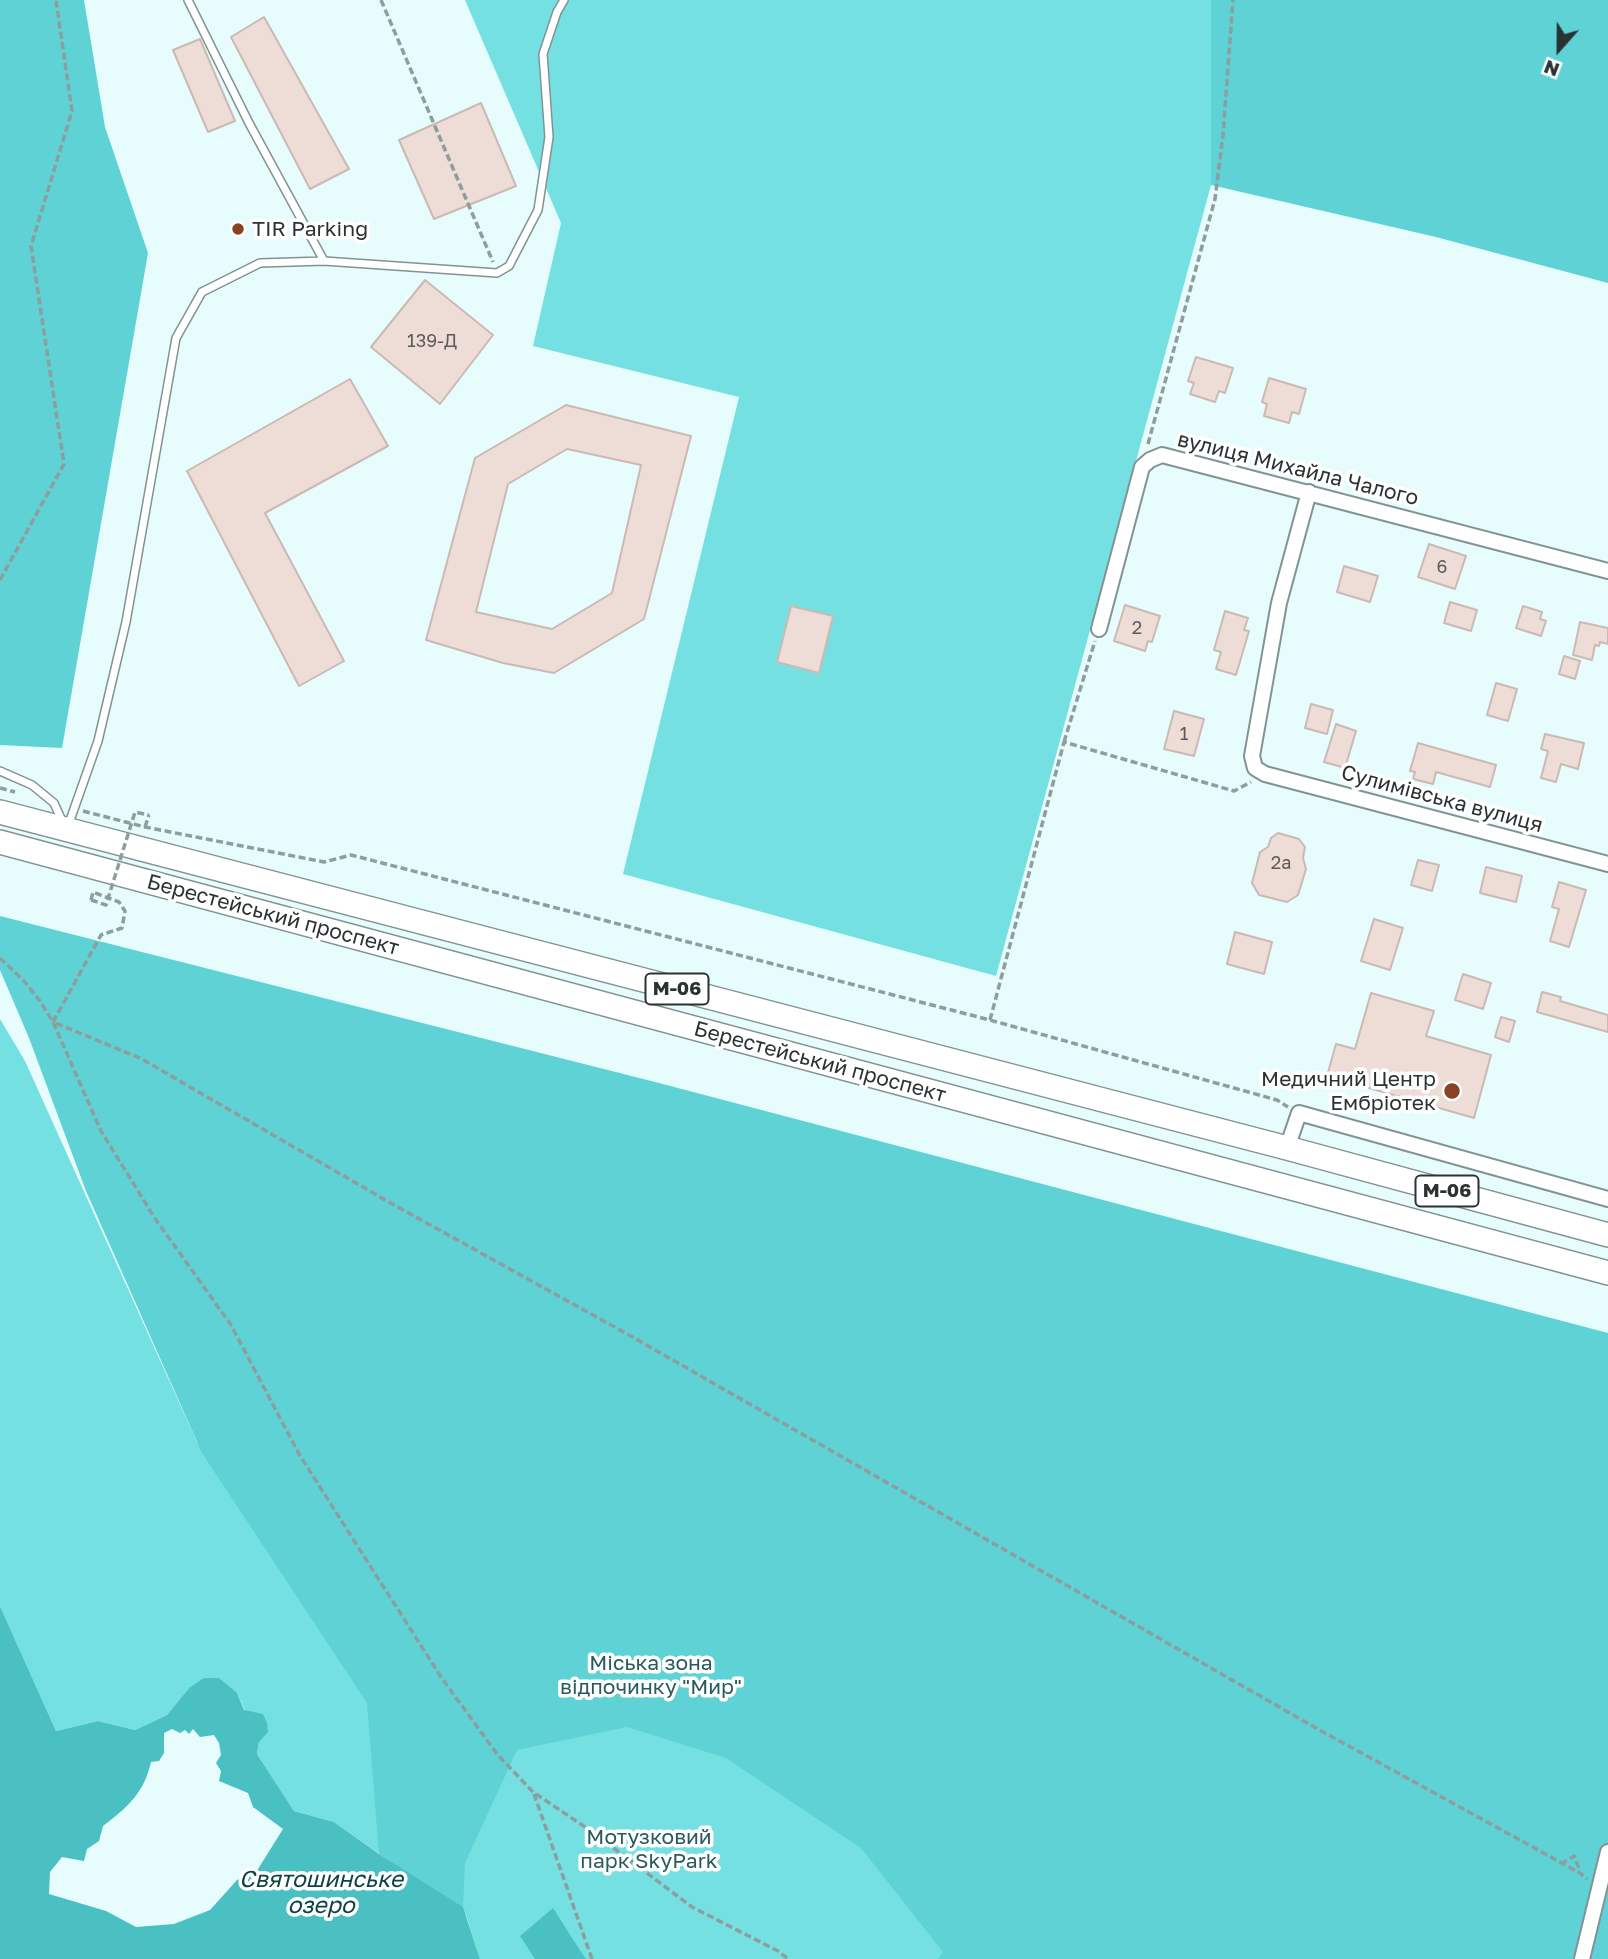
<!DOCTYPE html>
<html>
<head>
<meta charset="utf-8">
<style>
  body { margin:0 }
  #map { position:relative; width:1608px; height:1959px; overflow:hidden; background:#e7fcfc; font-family:"Golos Text",sans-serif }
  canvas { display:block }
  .north { position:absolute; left:1524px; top:14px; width:70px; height:70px; -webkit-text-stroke:5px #fff; paint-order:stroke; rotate:201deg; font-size:19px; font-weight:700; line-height:28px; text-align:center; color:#2a3232 }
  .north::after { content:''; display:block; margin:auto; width:24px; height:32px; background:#2a3232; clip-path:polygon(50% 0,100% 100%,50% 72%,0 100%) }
</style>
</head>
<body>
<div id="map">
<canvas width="1608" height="1959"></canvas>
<div class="north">N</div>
</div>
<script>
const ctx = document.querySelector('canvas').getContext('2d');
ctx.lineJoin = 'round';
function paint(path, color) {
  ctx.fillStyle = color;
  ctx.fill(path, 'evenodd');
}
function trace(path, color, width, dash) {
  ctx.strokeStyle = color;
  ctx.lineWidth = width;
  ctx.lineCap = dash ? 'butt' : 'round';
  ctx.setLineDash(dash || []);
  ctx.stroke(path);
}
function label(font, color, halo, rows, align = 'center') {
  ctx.font = font + ' "Golos Text",sans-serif';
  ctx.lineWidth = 7;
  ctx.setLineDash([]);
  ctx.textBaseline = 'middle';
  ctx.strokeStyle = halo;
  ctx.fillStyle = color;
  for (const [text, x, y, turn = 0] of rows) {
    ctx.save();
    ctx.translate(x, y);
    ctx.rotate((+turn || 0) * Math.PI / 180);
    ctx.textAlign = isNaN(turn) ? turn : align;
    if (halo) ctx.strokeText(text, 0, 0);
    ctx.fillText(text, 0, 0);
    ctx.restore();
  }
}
paint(new Path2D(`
  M465 0H1211V185L996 976 623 874 739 397 533 346 561 223Z
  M0 1019 25 1061 197 1442 1608 1959H480L466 1915 334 1822 294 1811 257 1754 259 1742 237 1693 189 1688 167 1715 135 1730 98 1721 56 1731 0 1606Z`), '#75e0e2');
paint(new Path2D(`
  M0 0H84L105 127 148 253 62 748 0 745Z
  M1211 0H1608V283L1436 237 1211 185Z
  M0 916 659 1083 1608 1333V1959H938L943 1952 861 1848 726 1758 627 1727 517 1750 465 1863 463 1907 379 1854 367 1703 202 1453 86 1191 29 1038 0 970Z`), '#5ed2d5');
paint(new Path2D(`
  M0 1606 56 1731 98 1721 135 1730 167 1715 189 1688 204 1678H219L237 1693 244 1710 263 1714 267 1723 268 1732 259 1742 257 1754 294 1811 334 1822 379 1854 463 1907 480 1959H0ZM172 1729 180 1733 185 1730 189 1734 193 1729 200 1737 214 1735 219 1743 221 1755 216 1763 221 1771 219 1781 248 1793 253 1807 283 1829 258 1869 237 1880 210 1910 174 1924 136 1927 106 1911 49 1894 50 1872 62 1857 84 1861 87 1849 99 1841 103 1826C128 1807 144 1793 151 1762L159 1761 164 1753V1733Z
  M553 1908 581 1952 586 1959H535L520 1936Z`), '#4ac0c3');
const building = new Path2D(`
  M264 17 349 169 310 189 231 37Z
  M200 39 235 121 208 132 173 50Z
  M481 103 516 186 434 219 399 140Z
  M425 280 493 335 440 404 371 347Z
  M1196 357 1233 368 1225 393 1219 391 1215 402 1190 394 1194 383 1188 381Z
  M1269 378 1306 389 1299 414 1292 412 1289 423 1264 416 1267 404 1262 402Z
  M350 379 388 446 265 513 344 661 299 686 187 471Z
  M566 405 691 436 644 619 554 673 503 663 426 640 475 458ZM567 449 641 465 612 593 552 629 476 612 508 484Z
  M1429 544 1466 556 1455 589 1418 577Z
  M1344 566 1378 576 1370 602 1337 592Z
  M1450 602 1477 610 1471 631 1444 623Z
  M1125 605 1160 616 1152 642 1148 641 1145 651 1114 641Z
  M791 606 833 616 819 673 777 662Z
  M1523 606 1542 612 1540 619 1546 621 1541 636 1516 628Z
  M1225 611 1248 618 1244 630 1249 631 1236 675 1216 669 1221 652 1214 650Z
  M1580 622 1608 628V644L1600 642 1599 646 1595 645 1592 660 1573 655Z
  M1564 656 1580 661 1575 679 1559 674Z
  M1496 683 1517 689 1508 721 1487 715Z
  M1311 704 1333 710 1327 734 1305 728Z
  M1174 711 1204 719 1194 756 1164 749Z
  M1336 724 1356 731 1345 768 1324 762Z
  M1545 734 1584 743 1578 769 1561 764 1556 782 1541 778 1548 751 1541 749Z
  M1418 743 1496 765 1490 787 1436 772 1433 784 1413 779 1415 772 1410 771Z
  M1278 833 1299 839 1305 847 1303 858 1306 869 1298 895 1287 902 1259 895 1252 883 1260 852 1268 847 1271 838Z
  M1418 860 1439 865 1432 891 1411 885Z
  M1486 867 1522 876 1516 902 1480 893Z
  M1559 882 1586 890 1569 947 1550 941 1559 909 1552 907Z
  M1374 919 1403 928 1390 970 1361 961Z
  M1235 932 1272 942 1264 974 1227 964Z
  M1463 974 1491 983 1483 1009 1455 1000Z
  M1542 992 1561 997 1560 1001 1608 1015V1032L1537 1012Z
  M1371 993 1434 1011 1426 1036 1491 1055 1474 1118 1327 1076 1336 1044 1355 1049Z
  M1501 1017 1515 1021 1509 1042 1495 1037Z`);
paint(building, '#eedcd6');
trace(building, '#cbbab3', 2);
const service = new Path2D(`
  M188 0 249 123 324 261
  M0 771 32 785 54 803 63 823
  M68 826 98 741 126 622 176 338 202 292 260 263 324 261 497 273 509 266 538 210 549 137 543 54 557 12 564 0`);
const minor = new Path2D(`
  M1309 492 1279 603 1252 756 1255 768 1265 774 1608 864
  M1099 629 1142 467 1150 460 1162 455 1608 571
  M1287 1148 1299 1113 1608 1199
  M1582 1959 1608 1852`);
const trunk = new Path2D(`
  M0 812 1287 1148 1608 1235
  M0 842 1608 1273`);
trace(service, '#819394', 10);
trace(minor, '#819394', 18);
trace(trunk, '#819394', 26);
trace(new Path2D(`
  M381 0 493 262
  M1148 444 1215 199 1223 135 1233 0
  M0 580 64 464 31 246 72 111 56 0
  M1064 742 1095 641
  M0 788 15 792
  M83 811 145 827 324 862 351 855 990 1020 1277 1100 1288 1107
  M145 827 149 815
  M91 900 93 892 119 902 125 911 122 928 101 935 53 1022 140 1058 387 1201 629 1335 1316 1728 1580 1873 1587 1879
  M0 958 24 981 40 1001 53 1022 101 1131 154 1217 231 1325 299 1454 374 1572 441 1677 497 1754 533 1792 591 1831 692 1907 778 1951 788 1959
  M990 1020 1064 742 1234 791 1251 782
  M534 1794 592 1959
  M1561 1864 1574 1856 1580 1871`), '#8e9d9d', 3.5, [7, 3.5]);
trace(service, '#fff', 7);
trace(minor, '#fff', 14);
trace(trunk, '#fff', 23);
trace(new Path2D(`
  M91 900 106 905 135 812 149 815`), '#8e9d9d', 3.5, [7, 3.5]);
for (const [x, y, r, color] of [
  [238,229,7,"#8a4223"],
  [1452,1091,9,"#8a4223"]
]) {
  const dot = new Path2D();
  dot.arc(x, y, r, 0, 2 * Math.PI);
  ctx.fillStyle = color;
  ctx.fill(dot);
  trace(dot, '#fff', 2.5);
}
label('18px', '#5b5c5b', null, [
  ["139-Д",432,341],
  ["6",1442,567],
  ["2",1137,628],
  ["1",1184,734],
  ["2а",1281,863]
]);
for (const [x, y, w] of [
  [677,989,63],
  [1447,1191,63]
]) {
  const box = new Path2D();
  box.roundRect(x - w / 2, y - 15.5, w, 31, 5);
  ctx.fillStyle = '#fff';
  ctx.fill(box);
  trace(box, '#2a3232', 2);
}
label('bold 19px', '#2a3232', null, [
  ["М-06",677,989],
  ["М-06",1447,1191]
]);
label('21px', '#2a3232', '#fff', [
  ["TIR Parking",252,229],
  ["Медичний Центр",1436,1079,"right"],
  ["Ембріотек",1436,1103,"right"]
], 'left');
label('21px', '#2a3232', '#fff', [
  ["вулиця Михайла Чалого",1298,469,14],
  ["Сулимівська вулиця",1442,799,15],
  ["Берестейський проспект",273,915,15],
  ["Берестейський проспект",820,1062,15]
]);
label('21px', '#295b5c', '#fff', [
  ["Міська зона",651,1663],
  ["відпочинку \"Мир\"",651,1687],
  ["Мотузковий",649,1837],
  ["парк SkyPark",649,1861]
]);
label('italic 23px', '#0d4344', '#fff', [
  ["Святошинське",321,1880],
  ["озеро",321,1906]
]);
</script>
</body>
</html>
